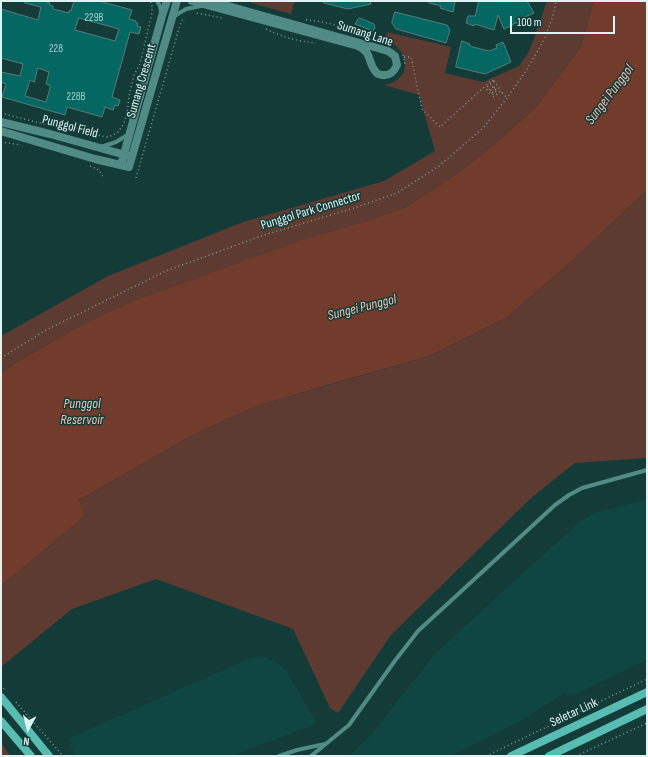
<!DOCTYPE html>
<html>
<head>
<meta charset="utf-8">
<style>
  body { margin:0 }
  #map { position:relative; width:648px; height:757px; overflow:hidden; background:#133b38; font-family:"Sofia Sans Condensed",sans-serif }
  canvas { display:block }
  .frame { position:absolute; inset:0; border:2px solid #dff4f2; pointer-events:none }
  .north { position:absolute; left:8px; top:709px; width:40px; height:40px; -webkit-text-stroke:3px #133b38; paint-order:stroke; rotate:187deg; font-size:11px; font-weight:700; line-height:16px; text-align:center; color:#dff4f2 }
  .north::after { content:''; display:block; margin:auto; width:14px; height:18px; background:#dff4f2; clip-path:polygon(50% 0,100% 100%,50% 72%,0 100%) }
  .scale { position:absolute; left:510px; top:16px; width:105px; height:18px; box-sizing:border-box; border:2px solid #dff4f2; border-top:0; padding-left:5px; font-size:12px; line-height:14px; white-space:nowrap; color:#dff4f2; -webkit-text-stroke:3px #133b38; paint-order:stroke }
</style>
</head>
<body>
<div id="map">
<canvas width="648" height="757"></canvas>
<div class="frame"></div>
<div class="north">N</div>
<div class="scale">100 m</div>
</div>
<script>
const ctx = document.querySelector('canvas').getContext('2d');
ctx.lineJoin = 'round';
function paint(path, color) {
  ctx.fillStyle = color;
  ctx.fill(path, 'evenodd');
}
function trace(path, color, width, dash) {
  ctx.strokeStyle = color;
  ctx.lineWidth = width;
  ctx.lineCap = dash ? 'butt' : 'round';
  ctx.setLineDash(dash || []);
  ctx.stroke(path);
}
function label(font, color, halo, rows, align = 'center') {
  ctx.font = font + ' "Sofia Sans Condensed",sans-serif';
  ctx.lineWidth = 3;
  ctx.setLineDash([]);
  ctx.textBaseline = 'middle';
  ctx.strokeStyle = halo;
  ctx.fillStyle = color;
  for (const [text, x, y, turn = 0] of rows) {
    ctx.save();
    ctx.translate(x, y);
    ctx.rotate((+turn || 0) * Math.PI / 180);
    ctx.textAlign = isNaN(turn) ? turn : align;
    if (halo) ctx.strokeText(text, 0, 0);
    ctx.fillText(text, 0, 0);
    ctx.restore();
  }
}
paint(new Path2D(`
  M647 499V660L574 695 563 694 524 719 451 756H349L369 737 435 654 504 590 580 522 592 514Z
  M255 657H263L275 661 286 670 316 722 313 725 232 756H76L69 744 70 738 76 735 246 660Z`), '#0f4642');
paint(new Path2D(`
  M252 1H295L291 14 251 3Z
  M547 1H594L581 46 537 106 496 143 457 174 406 207 75 329 15 363 1 374V336L108 276 243 222 384 181 435 151 419 95 384 85C414 80 410 48 385 40L387 32 451 47 445 73 483 82 519 66 528 53 533 41Z
  M647 190V458L575 463 531 498 391 635 338 713 330 708 293 629 156 579 72 609 1 667V586L85 516 79 500 187 438 253 407 429 356 506 318 573 260Z
  M1 742 10 756H1Z`), '#5d3b31');
paint(new Path2D(`
  M594 1H647V190L573 260 506 318 429 356 331 384 253 407 187 438 79 500 85 516 1 586V374L15 363 75 329 134 301 300 241 368 221 406 207 457 174 496 143 537 106 581 46Z`), '#723c2d');
const building = new Path2D(`
  M25 1H43L50 3 49 5 53 6V9L69 13V11H71L74 1H99L132 10 129 19 136 21V23H138L137 26 141 27 139 34 130 32 112 97 120 100 118 106 115 105 113 110 105 107 102 117 67 107 65 115 2 97 6 84 1 82V72L20 76 23 64 1 58V9L38 20 41 7 25 3ZM79 18 119 29 115 41 75 30ZM38 68 49 72 46 84 50 85V88L46 102 25 96 30 80 34 82Z
  M324 1H370L371 4 348 9 324 3Z
  M430 1H452L455 2 453 12 440 8 441 6 429 3Z
  M479 1H527L534 13 518 20 519 22 513 24V25L504 29 498 15 494 30 475 24 474 26 466 23 468 16H475Z
  M395 12 447 25 450 30 446 43 396 29 392 23Z
  M360 18 374 24 375 28 373 31 355 24 358 19Z
  M462 41 470 44 469 45 473 47 489 51 497 48 496 45 503 42 511 62 485 74 456 67Z`);
paint(building, '#056761');
trace(building, '#567d79', 1);
trace(new Path2D(`
  M197 13 222 18
  M306 20C323 21 339 25 354 33
  M266 29C284 38 297 41 316 43
  M403 55 405 63H403
  M404 57H411L422 109 440 127 492 80 494 81
  M494 81 486 88 488 91 494 86 495 87 489 92 491 94 496 89 497 90 492 95 493 97 501 91 507 98
  M494 81 501 91
  M1 113 47 125
  M56 127 77 128 101 136 108 137 113 135 118 132 123 125 127 114 129 96 134 75 140 64 152 13V4L150 1
  M1 142 21 145
  M90 166 99 170 103 177
  M136 178 180 25 184 17
  M1 358 46 330 166 271 261 236 354 208 397 193 439 166 483 128 507 98 526 71 544 40 553 16 556 1
  M1 685 5 690
  M16 702 63 756
  M486 756 647 679
  M576 756 647 723`), '#7c9a98', 1.5, [1, 3]);
trace(new Path2D(`
  M157 1 160 6 161 12
  M173 17 186 9 201 6
  M101 147 116 142 129 134
  M279 756 297 750 325 744
  M311 756 349 725 394 662 418 631 555 505 569 495 582 488 647 470`), '#508b85', 4);
trace(new Path2D(`
  M192 1 358 46C374 53 367 66 378 74 387 77 393 74 397 65L395 56 388 51 210 1
  M1 122 50 134 129 156
  M1 131 95 159 129 167 177 1
  M121 165 162 16 167 1`), '#508b85', 8);
trace(new Path2D(`
  M1 697 49 756
  M1 721 31 756
  M511 756 647 692
  M549 756 647 709`), '#58bcb3', 8);
label('11px', '#a8d1ce', null, [
  ["229B",94,18],
  ["228",56,49],
  ["228B",76,97]
]);
label('13px', '#dff4f2', '#133b38', [
  ["Sumang Lane",365,34,18],
  ["Sumang Crescent",142,81,-74],
  ["Punggol Field",70,127,15],
  ["Punggol Park Connector",311,211,-17],
  ["Seletar Link",574,713,-25]
]);
label('italic 14px', '#f6c0b1', '#133b38', [
  ["Sungei Punggol",610,95,-53],
  ["Sungei Punggol",362,308,-14],
  ["Punggol",82,404],
  ["Reservoir",82,420]
]);
</script>
</body>
</html>
